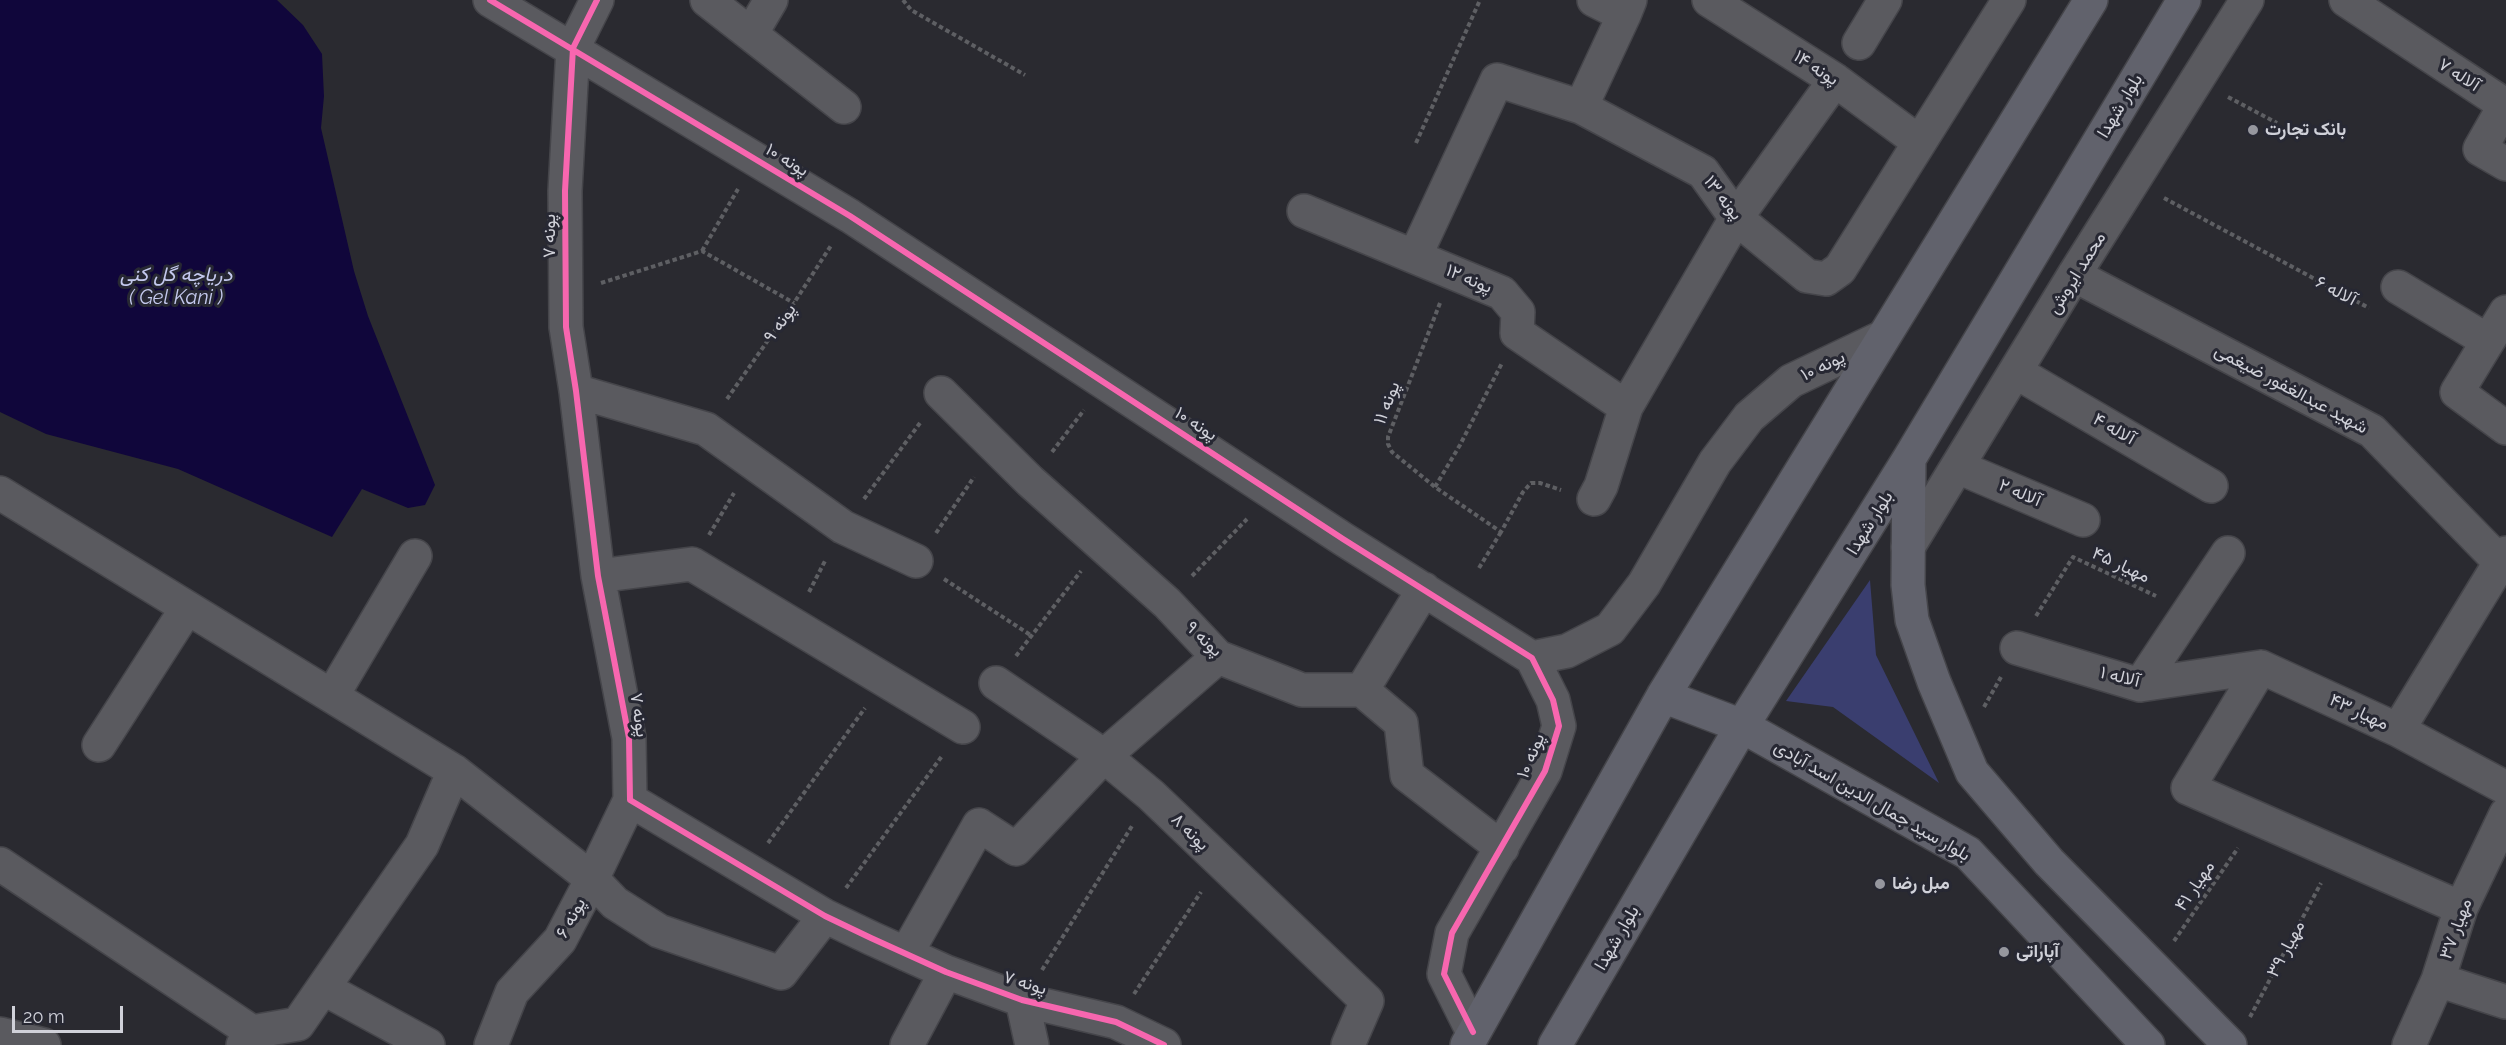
<!DOCTYPE html>
<html>
<head>
<meta charset="utf-8">
<style>
  body { margin:0 }
  #map { position:relative; width:2506px; height:1045px; overflow:hidden; background:#2a2a30; font-family:Raleway,sans-serif }
  canvas { display:block }
  .scale { position:absolute; left:12px; top:1006px; width:111px; height:27px; box-sizing:border-box; border:3px solid #d0d1d9; border-top:0; padding-left:8px; font-size:18px; line-height:21px; white-space:nowrap; color:#d0d1d9; -webkit-text-stroke:4px #272833; paint-order:stroke }
</style>
</head>
<body>
<div id="map">
<canvas width="2506" height="1045"></canvas>
<div class="scale">20 m</div>
</div>
<script>
const ctx = document.querySelector('canvas').getContext('2d');
ctx.lineJoin = 'round';
function paint(path, color) {
  ctx.fillStyle = color;
  ctx.fill(path, 'evenodd');
}
function trace(path, color, width, dash) {
  ctx.strokeStyle = color;
  ctx.lineWidth = width;
  ctx.lineCap = dash ? 'butt' : 'round';
  ctx.setLineDash(dash || []);
  ctx.stroke(path);
}
function label(font, color, halo, rows, align = 'center') {
  ctx.font = font + ' Raleway,Vazirmatn,sans-serif';
  ctx.lineWidth = 6;
  ctx.setLineDash([]);
  ctx.textBaseline = 'middle';
  ctx.strokeStyle = halo;
  ctx.fillStyle = color;
  for (const [text, x, y, turn = 0] of rows) {
    ctx.save();
    ctx.translate(x, y);
    ctx.rotate((+turn || 0) * Math.PI / 180);
    ctx.textAlign = isNaN(turn) ? turn : align;
    if (halo) ctx.strokeText(text, 0, 0);
    ctx.fillText(text, 0, 0);
    ctx.restore();
  }
}
paint(new Path2D(`
  M1870 580 1876 655 1939 783 1833 707 1786 701Z`), '#3a3e6f');
paint(new Path2D(`
  M0 0H277L303 25 322 54 324 96 321 128 354 271 368 316 435 485 425 505 408 508 362 489 332 537 178 469 46 434 0 412Z`), '#10063b');
const minor = new Path2D(`
  M490 0 850 216 1343 539 1532 658 1553 700 1559 726 1545 771 1452 933 1444 974 1473 1032
  M597 0 573 48 565 191 566 327 576 391 598 576 629 738 630 800 825 916 871 938 946 972 1022 1000 1116 1022 1164 1045
  M707 0 844 107
  M1594 0 1624 15 1630 0
  M1709 0 1835 80 1919 142
  M2346 0 2505 105 2480 149 2506 164
  M751 34 771 0
  M1859 43 1885 0
  M1581 107 1624 15
  M1304 211 1502 293 1518 312 1517 333 1626 407
  M1415 256 1497 80 1581 107 1703 172 1736 218 1807 276 1826 279 1840 269 2009 0
  M2074 275 2372 431 2500 562 2506 566
  M2398 287 2488 341 2457 392 2506 428
  M2488 341 2506 312
  M2016 372 2211 486
  M576 391 706 429 843 527 916 561
  M941 393 1030 481 1167 603 1218 657 1302 690H1362L1401 723 1407 775 1502 848
  M1958 467 2083 520
  M0 493 454 771 592 879 560 940 512 992 491 1045
  M1594 499 1601 486 1626 407 1736 218 1835 80
  M1908 547 2074 275 2247 0
  M598 576 692 564 963 727
  M2017 648 2140 685 2261 667
  M1532 658 1567 651 1610 629 1644 584 1715 462 1749 417 1791 381 1883 337
  M996 683 1104 756 1151 795 1367 1001 1348 1045
  M2140 685 2228 553
  M1362 690 1424 589
  M332 696 415 556
  M2398 730 2506 788
  M99 745 187 608
  M630 800 592 879 615 903 659 931 781 973 825 916
  M0 864 252 1032 243 1045
  M2461 908 2188 788 2261 667 2398 730 2506 553
  M906 954 979 825 1016 849 1104 756 1218 657
  M2438 980 2506 1002
  M323 988 428 1045
  M1022 1000 1032 1045
  M252 1032 298 1024 422 845 454 771
  M0 1034 44 1045
  M907 1045 946 972
  M2409 1045 2438 980 2461 908 2506 814`);
const major = new Path2D(`
  M1909 459 1908 585 1912 620 1934 682 1972 772 2049 862 2230 1045
  M1663 696 1742 726 1968 853 2148 1045
  M1467 1045 1663 696 2091 0
  M1555 1045 1742 726 1909 459 2184 0`);
trace(minor, '#45454a', 36);
trace(major, '#45454a', 36);
trace(new Path2D(`
  M903 0 911 10 1025 75
  M2228 97 2277 123
  M1416 143 1480 0
  M2164 198 2369 308
  M702 251 738 189
  M601 283 702 251 794 303
  M1440 303 1388 437V444L1392 452 1435 487 1501 532 1523 492 1531 483H1540L1561 490
  M727 399 794 303 832 244
  M1052 452 1084 410
  M1435 487 1460 445 1502 363
  M864 499 920 423
  M936 533 974 477
  M709 535 734 493
  M1479 568 1501 532
  M1192 576 1247 519
  M944 579 1032 636
  M809 592 826 559
  M2036 616 2073 557 2156 596
  M1016 656 1081 571
  M1984 707 2001 677
  M768 843 865 708
  M846 888 942 756
  M2174 941 2238 848
  M1042 970 1132 826
  M1134 994 1201 892
  M2250 1017 2321 883`), '#5e5f63', 4, [4.5, 3]);
trace(minor, '#5a5a5f', 33);
trace(major, '#61626c', 33);
trace(new Path2D(`
  M490 0 850 216 1343 539 1532 658 1553 700 1559 726 1545 771 1452 933 1444 974 1473 1032
  M597 0 573 48 565 191 566 327 576 391 598 576 629 738 630 800 825 916 871 938 946 972 1022 1000 1116 1022 1164 1045`), '#f766af', 6);
for (const [x, y, r, color] of [
  [2253,130,6,"#96979e"],
  [1880,884,6,"#96979e"],
  [2004,952,6,"#96979e"]
]) {
  const dot = new Path2D();
  dot.arc(x, y, r, 0, 2 * Math.PI);
  ctx.fillStyle = color;
  ctx.fill(dot);
  trace(dot, '#272833', 2);
}
label('18px', '#d0d1d9', '#272833', [
  ["پونه ۱۴",1816,68,33],
  ["آلاله ۷",2459,75,33],
  ["بلوار شهدا",2120,106,-59],
  ["پونه ۱۰",787,160,31],
  ["پونه ۱۳",1723,198,52],
  ["پونه ۷",550,236,-90],
  ["محمد ایروش",2077,273,-58],
  ["پونه ۱۲",1469,279,23],
  ["آلاله ۶",2336,291,28],
  ["پونه ۹",780,323,-55],
  ["پونه ۱۰",1823,366,-26],
  ["شهید عبدالغفور ضیغمی",2291,389,28],
  ["پونه ۱۱",1387,403,-69],
  ["پونه ۱۰",1196,424,33],
  ["آلاله ۴",2114,429,30],
  ["آلاله ۲",2020,493,23],
  ["بلوار شهدا",1870,523,-58],
  ["مهیار ۴۵",2121,565,25],
  ["پونه ۹",1204,639,43],
  ["آلاله ۱",2120,677,14],
  ["مهیار ۴۳",2359,712,25],
  ["پونه ۷",639,715,81],
  ["پونه ۱۰",1531,756,-68],
  ["بلوار سید جمال الدین اسد آبادی",1872,801,30],
  ["پونه ۸",1190,832,44],
  ["مهیار ۴۱",2195,886,-56],
  ["پونه ۶",571,918,-61],
  ["مهیار ۳۷",2456,929,-70],
  ["بلوار شهدا",1617,938,-60],
  ["مهیار ۳۹",2286,949,-62],
  ["پونه ۷",1025,983,17]
]);
label('bold 18px', '#d0d1d9', '#272833', [
  ["بانک تجارت",2265,130],
  ["مبل رضا",1892,884],
  ["آپاراتی",2016,952]
], 'left');
label('italic 20px', '#c4c9ee', '#272833', [
  ["دریاچه گل کنی",176,275],
  ["( Gel Kani )",176,298]
]);
</script>
</body>
</html>
